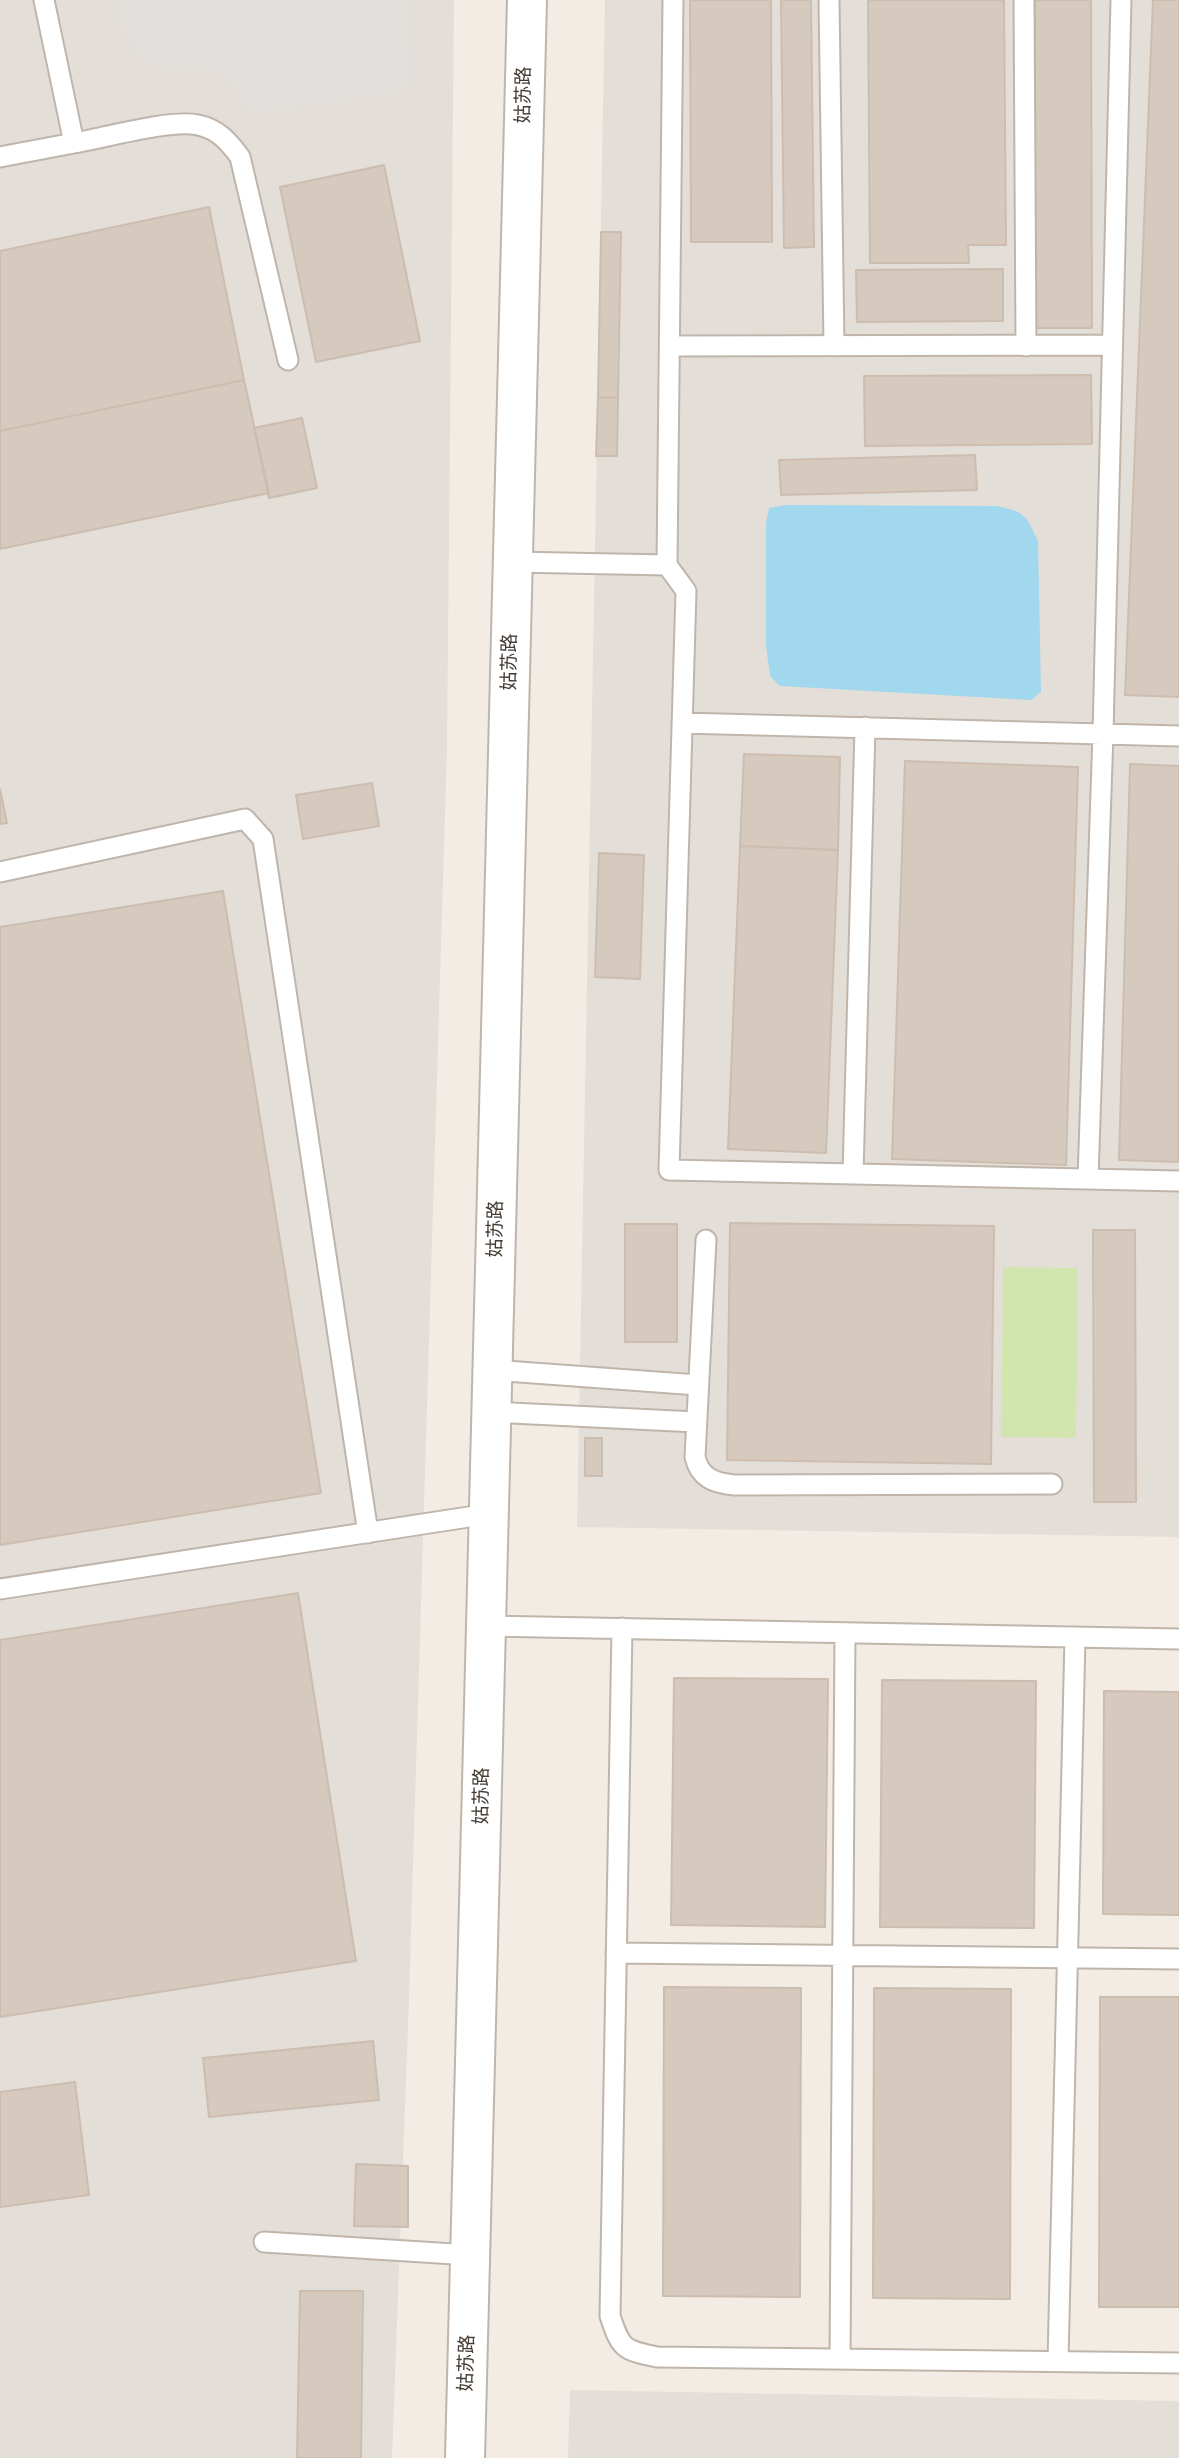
<!DOCTYPE html>
<html>
<head>
<meta charset="utf-8">
<style>
  body { margin:0 }
  canvas { display:block; background:#f2ece4 }
</style>
</head>
<body>
<canvas width="1179" height="2458"></canvas>
<script>
const ctx = document.querySelector('canvas').getContext('2d');
ctx.lineJoin = 'round';
function paint(path, color) {
  ctx.fillStyle = color;
  ctx.fill(path, 'evenodd');
}
function trace(path, color, width, dash) {
  ctx.strokeStyle = color;
  ctx.lineWidth = width;
  ctx.lineCap = dash ? 'butt' : 'round';
  ctx.setLineDash(dash || []);
  ctx.stroke(path);
}
function label(font, color, halo, rows, align = 'center') {
  ctx.font = font + ' "PT Sans","Noto Sans SC",sans-serif';
  ctx.lineWidth = 6;
  ctx.setLineDash([]);
  ctx.textBaseline = 'middle';
  ctx.strokeStyle = halo;
  ctx.fillStyle = color;
  for (const [text, x, y, turn = 0] of rows) {
    ctx.save();
    ctx.translate(x, y);
    ctx.rotate((+turn || 0) * Math.PI / 180);
    ctx.textAlign = isNaN(turn) ? turn : align;
    if (halo) ctx.strokeText(text, 0, 0);
    ctx.fillText(text, 0, 0);
    ctx.restore();
  }
}
paint(new Path2D(`
  M0 0H454L447 748 409 1998 392 2458H0Z
  M605 0H1179V1537L577 1527Z
  M570 2390 1179 2401V2458H568Z`), '#e4ded9');
paint(new Path2D(`
  M1003 1267 1078 1268 1076 1438 1001 1437Z`), '#d3e5ae');
paint(new Path2D(`
  M119 0H408L409 79 404 88 394 91 262 111 255 110 248 107 228 78 212 66 165 67 148 61 135 46 124 26Z`), '#e2dfdd');
paint(new Path2D(`
  M786 505 997 506C1025 512 1026 515 1038 541L1041 692 1031 700 780 686 770 676 766 646V523L769 508Z`), '#a2d8ed');
const building = new Path2D(`
  M690 0H771L772 242H691Z
  M781 0H811L814 247 784 248Z
  M868 0H1004L1006 245H968L969 263H870Z
  M1035 0H1091L1092 328H1035Z
  M1153 0H1179V697L1125 695Z
  M384 165 420 341 316 362 280 187Z
  M209 207 244 380 0 431V251Z
  M601 232H621L618 398 598 397Z
  M1003 269V321L857 322 856 270Z
  M1091 375 1092 444 865 446 864 376Z
  M244 380 269 493 0 549V431Z
  M598 397 618 398 617 456H596Z
  M302 418 317 488 269 498 254 428Z
  M975 455 977 490 781 495 779 460Z
  M744 754 840 757 838 850 740 846Z
  M905 761 1078 767 1066 1165 892 1159Z
  M1130 764 1179 766 1178 1162 1119 1160Z
  M372 783 379 826 303 839 296 795Z
  M0 789 7 823 0 824Z
  M740 846 838 850 826 1153 728 1149Z
  M599 853 644 855 640 979 595 977Z
  M223 891 321 1493 0 1545V927Z
  M730 1223 994 1226 991 1464 727 1460Z
  M625 1224H677V1342H625Z
  M1093 1230H1135L1136 1502H1094Z
  M585 1438H602V1476H585Z
  M298 1593 356 1961 0 2017V1640Z
  M674 1678 828 1679 825 1927 671 1925Z
  M882 1680 1036 1681 1034 1928 880 1927Z
  M1104 1691 1179 1692V1915L1103 1914Z
  M664 1987 801 1988 800 2297 663 2296Z
  M874 1988 1011 1989 1010 2299 873 2298Z
  M1100 1997H1179V2307H1099Z
  M373 2041 379 2100 209 2117 203 2058Z
  M75 2082 89 2195 0 2207V2092Z
  M356 2164 408 2166V2227L354 2226Z
  M300 2291H363L361 2458H297Z`);
paint(building, '#d6c9bd');
trace(building, '#cdbdae', 2);
const service = new Path2D(`
  M829 0 834 346
  M1024 0 1026 346
  M74 143C104 138 170 119 198 125 218 129 229 142 240 157L288 360
  M0 157 74 143 44 0
  M670 346 1112 345
  M512 562 667 565 686 591 669 1170 1179 1181
  M667 565 673 0
  M682 723 1179 736
  M0 872 245 819 263 839 368 1533
  M853 1174 865 727
  M1088 1179 1103 733 1121 0
  M706 1240 695 1457C700 1478 714 1483 734 1485L1052 1484
  M492 1370 698 1385
  M491 1412 696 1422
  M0 1589 488 1514
  M486 1626 1179 1639
  M622 1628 610 2316C621 2349 623 2350 657 2357L1179 2363
  M616 1953 1179 1959
  M264 2242 470 2255
  M840 2359 845 1633
  M1058 2361 1075 1637`);
const tertiary = new Path2D(`
  M465 2458 527 0`);
trace(service, '#c0b5aa', 23);
trace(tertiary, '#c0b5aa', 42);
trace(service, '#fff', 19);
trace(tertiary, '#fff', 38);
label('19px', '#443c34', '#fff', [
  ["姑苏路",524,95,-89],
  ["姑苏路",510,662,-89],
  ["姑苏路",496,1229,-89],
  ["姑苏路",482,1796,-89],
  ["姑苏路",467,2363,-88]
]);
</script>
</body>
</html>
